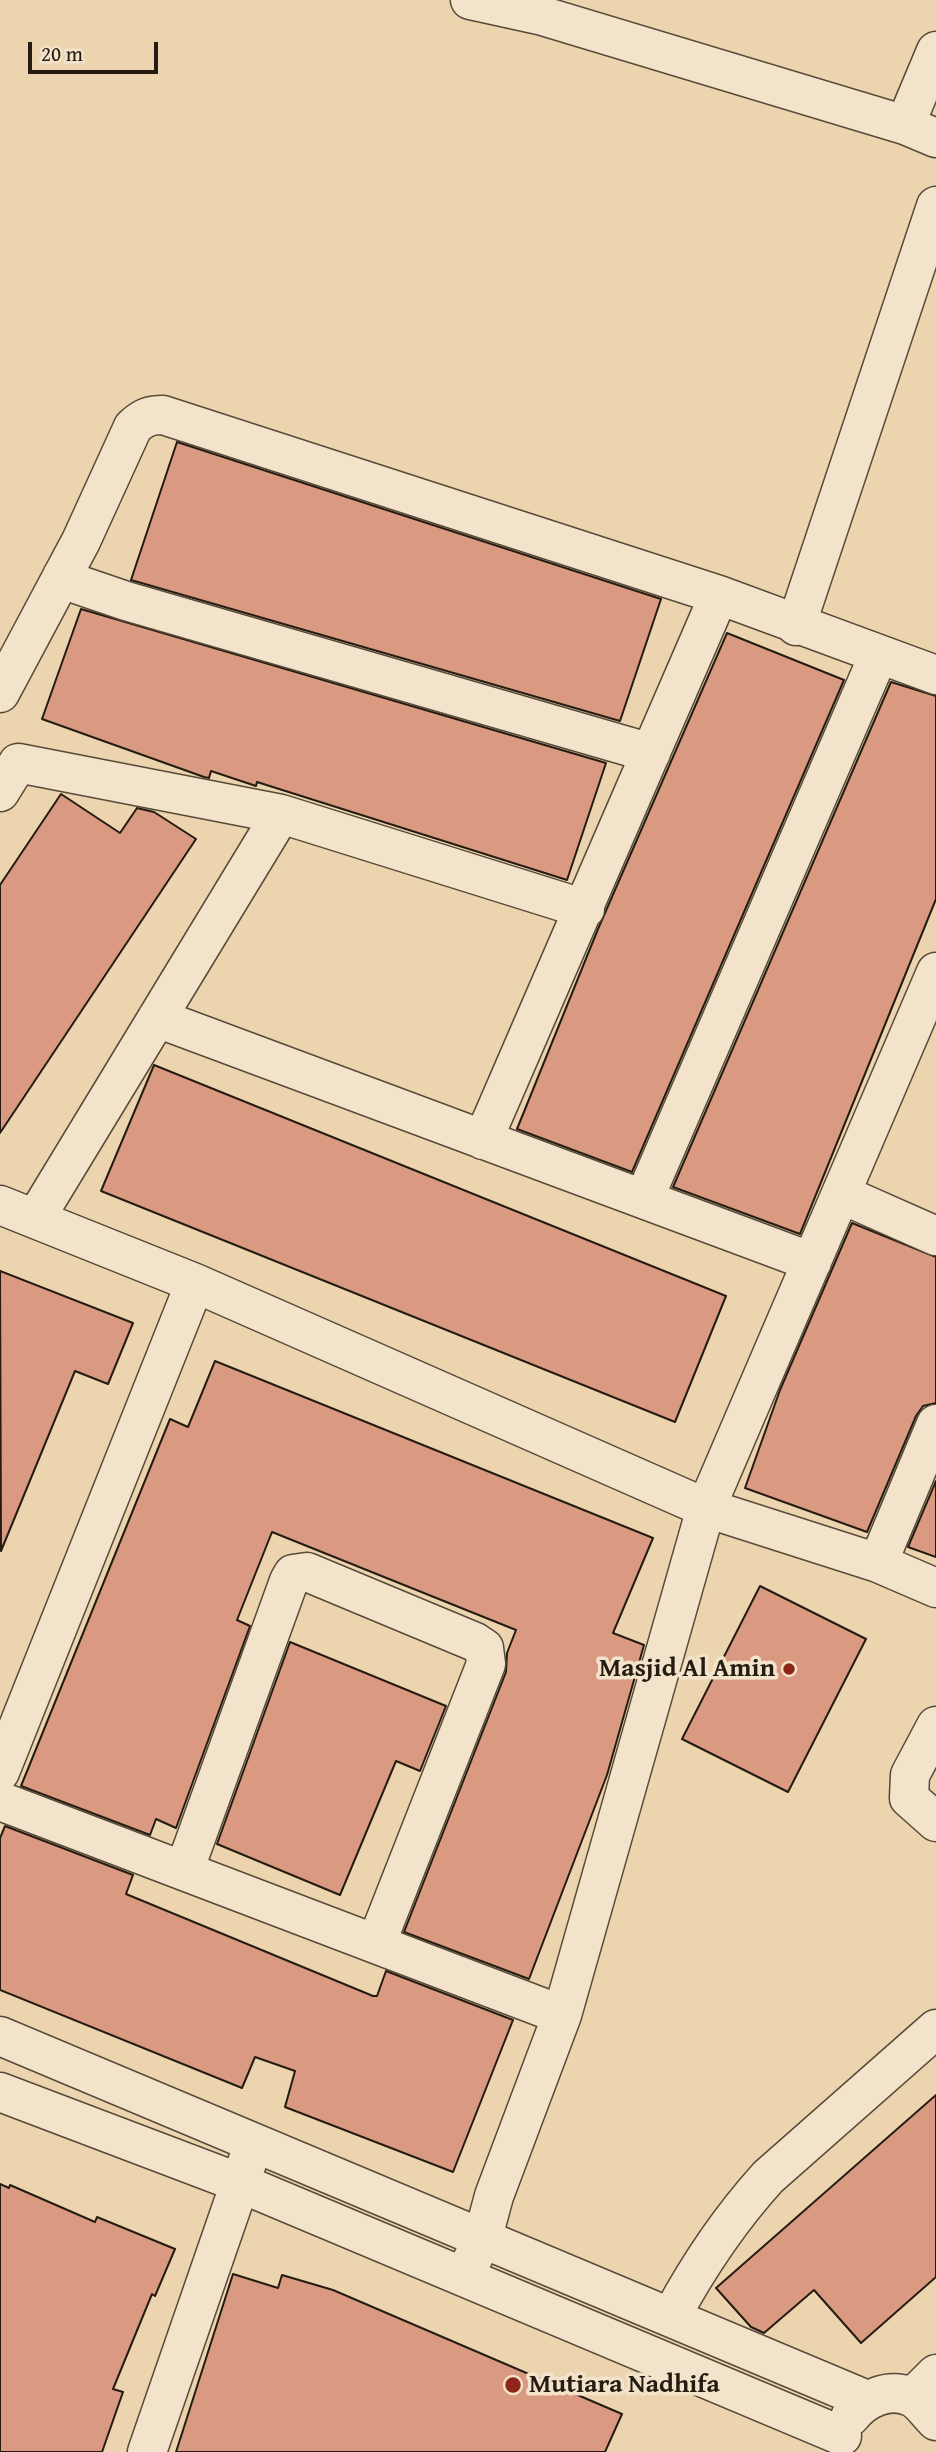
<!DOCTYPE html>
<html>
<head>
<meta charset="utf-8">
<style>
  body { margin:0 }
  #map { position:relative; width:936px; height:2452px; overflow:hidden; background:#ecd4af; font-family:"Gentium Book Plus",serif }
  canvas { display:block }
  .scale { position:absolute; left:28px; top:42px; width:130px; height:32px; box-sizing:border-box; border:4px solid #251c11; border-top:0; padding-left:9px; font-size:21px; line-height:24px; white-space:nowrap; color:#251c11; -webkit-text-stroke:5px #f3e3cb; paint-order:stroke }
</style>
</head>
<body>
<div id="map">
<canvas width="936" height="2452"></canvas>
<div class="scale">20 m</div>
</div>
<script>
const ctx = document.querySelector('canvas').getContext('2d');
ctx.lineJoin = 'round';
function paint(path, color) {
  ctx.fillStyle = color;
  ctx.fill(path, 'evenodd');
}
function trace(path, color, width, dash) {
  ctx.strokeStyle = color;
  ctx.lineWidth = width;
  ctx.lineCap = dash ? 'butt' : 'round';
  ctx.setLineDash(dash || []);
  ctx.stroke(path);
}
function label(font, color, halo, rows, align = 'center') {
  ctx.font = font + ' "Gentium Book Plus",serif';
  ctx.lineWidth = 7;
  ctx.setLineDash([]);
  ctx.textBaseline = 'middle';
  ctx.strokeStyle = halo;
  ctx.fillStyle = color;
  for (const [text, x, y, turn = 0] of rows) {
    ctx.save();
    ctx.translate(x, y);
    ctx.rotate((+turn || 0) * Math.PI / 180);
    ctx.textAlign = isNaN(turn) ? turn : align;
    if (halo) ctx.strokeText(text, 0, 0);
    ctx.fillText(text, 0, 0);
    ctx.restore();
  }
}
const building = new Path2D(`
  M177 442 661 599 620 721 131 580Z
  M81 609 606 763 567 880 257 782 256 786 211 771 209 778 204 777 42 719Z
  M727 633 844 680 632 1172 517 1129 598 929Z
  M891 682 936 696V899L800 1234 673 1187Z
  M61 794 120 833 137 808 154 812 196 839 0 1133V885Z
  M154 1065 726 1296 675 1422 101 1191Z
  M852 1223 936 1257V1403L923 1406 916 1416 867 1532 745 1488 780 1390Z
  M0 1271 133 1323 108 1384 75 1371 1 1551Z
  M215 1361 653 1538 613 1633 644 1645 607 1775 529 1979 404 1932 506 1672 507 1653 516 1630 272 1532 237 1620 250 1626 176 1828 156 1819 150 1835 21 1786 170 1419 188 1427Z
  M936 1481V1557L908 1547Z
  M760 1586 866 1639 788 1792 682 1739Z
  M290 1642 446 1706 420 1771 396 1761 340 1895 217 1844Z
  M5 1826 133 1875 126 1894 373 1996H377L386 1971 513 2020 453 2172 285 2107 295 2071 255 2057 242 2088 0 1990V1838Z
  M936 2095V2277L861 2343 814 2290 764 2333 751 2327 716 2288Z
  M0 2184 9 2188 10 2185 95 2222 97 2217 175 2249 155 2296 152 2294 113 2389 123 2392 102 2452H0Z
  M233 2274 278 2288 282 2275 333 2290 622 2414 605 2452H176Z`);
paint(building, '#d99a81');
trace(building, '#251c11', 2);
const minor = new Path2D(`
  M470 0 543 16 905 125 936 138
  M905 125 936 51
  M62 576 79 585 126 601 651 753
  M796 626 936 206
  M0 693 81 541 133 427C143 418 149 415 163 415L719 595 936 675
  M0 792 18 763 281 814 585 909
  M157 1018 812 1262
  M483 1140 719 595
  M841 1194 936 1236
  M644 1199 879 654
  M0 1205 195 1283 706 1508 878 1563 936 1588
  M35 1219 281 814
  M878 1563 936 1424
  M936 1726 910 1775 909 1798 936 1822
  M0 1772 195 1283
  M0 1801 562 2015
  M184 1871 289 1581 293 1574 307 1572 475 1642 484 1648 486 1664 376 1944
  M0 2036 867 2400
  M0 2092 240 2183 842 2436
  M464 2277 483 2237 494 2196 562 2015 706 1508 936 972
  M672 2315C699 2265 730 2219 768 2177L936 2029
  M913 2397 936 2374
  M850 2417C864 2399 888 2387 911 2397 920 2401 929 2414 936 2421
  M147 2452 248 2160`);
trace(minor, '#574a38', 41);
trace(minor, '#f3e3cb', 38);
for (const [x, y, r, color] of [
  [789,1669,7,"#8f2418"],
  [513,2385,9,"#8f2418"]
]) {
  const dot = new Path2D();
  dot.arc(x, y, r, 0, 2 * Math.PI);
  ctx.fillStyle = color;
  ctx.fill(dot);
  trace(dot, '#f3e3cb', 2.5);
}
label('bold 26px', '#251c11', '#f3e3cb', [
  ["Masjid Al Amin",775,1669],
  ["Mutiara Nadhifa",529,2385,"left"]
], 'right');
</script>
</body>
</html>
